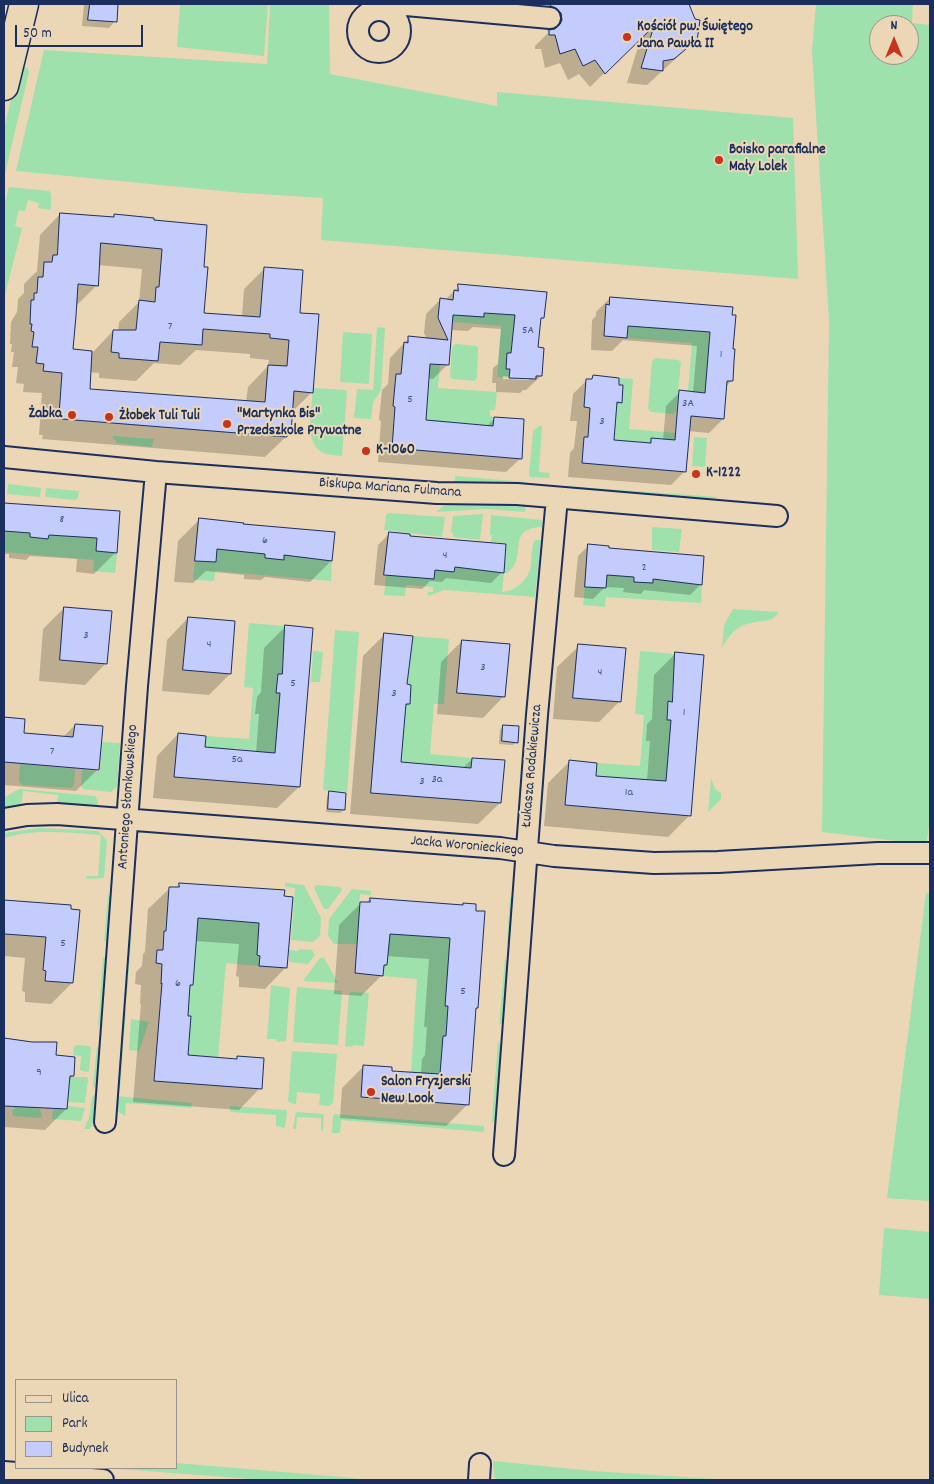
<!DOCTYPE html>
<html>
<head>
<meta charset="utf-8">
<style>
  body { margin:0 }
  #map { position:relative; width:934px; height:1484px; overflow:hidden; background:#ebd7b5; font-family:Dekko,sans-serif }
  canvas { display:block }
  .frame { position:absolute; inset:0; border:5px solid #1b2f5e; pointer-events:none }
  .legend { position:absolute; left:15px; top:1379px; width:162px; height:90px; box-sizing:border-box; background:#ebd7b5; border:1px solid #989492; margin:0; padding:6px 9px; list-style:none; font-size:15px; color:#1b2f5e }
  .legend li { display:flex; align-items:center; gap:10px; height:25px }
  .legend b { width:25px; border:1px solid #989492 }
  .north { position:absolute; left:869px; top:15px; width:50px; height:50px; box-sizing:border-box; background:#ebd7b5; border:1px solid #989492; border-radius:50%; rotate:0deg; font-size:14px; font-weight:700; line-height:20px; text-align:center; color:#1b2f5e }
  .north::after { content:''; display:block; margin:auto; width:18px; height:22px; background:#c8321e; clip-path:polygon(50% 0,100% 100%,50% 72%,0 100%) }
  .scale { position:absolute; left:15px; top:25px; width:128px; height:22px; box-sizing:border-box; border:2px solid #1b2f5e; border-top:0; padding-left:6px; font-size:15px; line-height:18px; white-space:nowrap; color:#1b2f5e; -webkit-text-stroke:4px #ebd7b5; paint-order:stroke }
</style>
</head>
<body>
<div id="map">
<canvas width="934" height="1484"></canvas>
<div class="frame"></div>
<ul class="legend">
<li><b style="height:6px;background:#ebd7b5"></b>Ulica</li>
<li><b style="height:14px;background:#9ee1ac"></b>Park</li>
<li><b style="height:14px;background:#c4cbfd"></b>Budynek</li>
</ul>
<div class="north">N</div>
<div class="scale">50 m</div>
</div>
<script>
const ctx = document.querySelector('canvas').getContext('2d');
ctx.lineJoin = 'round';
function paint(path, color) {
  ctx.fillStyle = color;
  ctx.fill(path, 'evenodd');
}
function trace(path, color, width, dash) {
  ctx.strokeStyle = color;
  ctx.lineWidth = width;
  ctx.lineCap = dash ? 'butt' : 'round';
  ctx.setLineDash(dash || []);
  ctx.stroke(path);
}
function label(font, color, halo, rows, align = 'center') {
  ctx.font = font + ' Dekko,sans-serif';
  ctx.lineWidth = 4;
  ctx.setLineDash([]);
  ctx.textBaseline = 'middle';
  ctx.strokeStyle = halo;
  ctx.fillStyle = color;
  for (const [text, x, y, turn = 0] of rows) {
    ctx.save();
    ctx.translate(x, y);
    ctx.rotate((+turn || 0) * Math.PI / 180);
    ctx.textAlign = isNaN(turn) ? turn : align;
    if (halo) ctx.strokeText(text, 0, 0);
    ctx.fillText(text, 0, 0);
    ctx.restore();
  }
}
paint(new Path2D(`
  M180 4H268L264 56 177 47Z
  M270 4H329L330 74 497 106V92L793 118 798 279 321 240 323 198 243 193 16 171 44 50 267 64Z
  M816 4H913L912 23 930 25V818L926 846 905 842 822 832 829 321 812 51ZM879 25H909V55H879Z
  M19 66 28 68 29 72 4 178V129Z
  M9 187 49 191 51 194V210L38 208 39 203 28 200 25 211 19 210 15 226 22 228 4 299V205Z
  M453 311 460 315 484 317V313L515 315 511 353H507L506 369H510L509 378 497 377 501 326 453 322Z
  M628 326 710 332 705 393 688 391 692 343 627 338Z
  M377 327 385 328 381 390 373 402 371 419 354 418 357 389 373 390Z
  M343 332 372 334 369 384 340 382Z
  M456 344 477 346 478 348 477 377 475 381 453 379 450 377 452 347Z
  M656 358 678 360 681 362 676 411 674 414 651 412 648 409 652 361Z
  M430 364H440L438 388 497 392 495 410H490V416L494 417 493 426 426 420Z
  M619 378 633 379 629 429 676 433V440L652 438 651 443 614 440 617 402 621 403Z
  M313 388 346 390 347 394 342 456C336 455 330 455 326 454 302 446 312 407 313 388Z
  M539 426H542L539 472 550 473 549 478 530 477 529 475 533 431Z
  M112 436 154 439 152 447 117 443Z
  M694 437 707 438 705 467 692 466Z
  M455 476 525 482 529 486 454 487Z
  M8 484 41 488 40 497 7 494Z
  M566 486 718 497 711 500 573 490Z
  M46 488 79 491 78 498 75 500 45 497Z
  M447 503H526L525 512 485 509 436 512Z
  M388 513 445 517 442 537 384 530 386 516Z
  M483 514 480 540 453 537V533L451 532 453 516Z
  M491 515 542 520V527C504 528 529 559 507 573H504L506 543 491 542 492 535H490Z
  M652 527 682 529 679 552 652 550Z
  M4 531 30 533V537L48 539 49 535 97 538V551L117 553 115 573 93 571 94 560 4 552Z
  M535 540H541L535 597 444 590 428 596V592H433V587L406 585 405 596 384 595 386 575 435 570 454 572 455 567 504 573 502 592C517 591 530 578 531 564 532 556 531 547 535 540Z
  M217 549 265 554V558L284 555 332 561 331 581 215 571 214 581 193 580 195 561 216 562Z
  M607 575 634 577V582L653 583V579L702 585 701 603 606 597 605 607 583 605 585 587 605 588Z
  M733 609 779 612C772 623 762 620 751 623 737 625 728 636 722 648L724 625Z
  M249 623 285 626 282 674H278L276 693H280L275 756 235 748V750H204L206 736 249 739 253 688 244 687Z
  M335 630 359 632 347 792 323 790Z
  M413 636 449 639 444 704H434L430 754 472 758 471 768 401 762 406 704 410 703 411 685 407 684Z
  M313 651 323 652 320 682H311Z
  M640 651 675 654 672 702H668L667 720H671L666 781 596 776 597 763 640 766 644 715 635 714Z
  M102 742 120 743 117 786 111 792 83 789 81 785 82 770 100 771Z
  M20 764 75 769 74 785 71 788 22 785 19 781Z
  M711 778 715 789 721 793V799L708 812Z
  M21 789 95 796 98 801 97 809 57 806 58 795 23 791 21 807 4 811V798L15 791Z
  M39 828 98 831 107 840 104 878 88 879 86 876H98L101 835C69 833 35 828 4 838V833Z
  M285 883 304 885 321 918 320 936 313 942 291 940 295 888 285 887Z
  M316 885 340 887 342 890 328 909H324L314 888Z
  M352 889 371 891V895L360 894 357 944H334L328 936 329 919Z
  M926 893 930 894V1201L887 1198Z
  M108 895 112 899 110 935 107 941H104Z
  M510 897 514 901 511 940 507 944Z
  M195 914C221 920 236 921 263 919L258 938 257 955 260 956 259 966 226 963 218 1058 184 1055 190 985H193L197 936Z
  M132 929 127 995 124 991 128 931Z
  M387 929C411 935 429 937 453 935L449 954 445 1005 448 1006 446 1036H443L441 1062 443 1075 411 1072 417 979 383 976 384 965H387L388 948Z
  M299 949 312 950 315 955 308 964 289 962V950L299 951Z
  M103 957 107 960 103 1019 98 1027Z
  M320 958H324L338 983 303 981Z
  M505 959 510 965 504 1022 499 1025Z
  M271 985 290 988 286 1041 277 1042 276 1039H267Z
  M297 987 342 991 338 1045 293 1042Z
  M351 992 369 993 364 1046 353 1045 352 1047 345 1046 349 993Z
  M126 1010 120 1090 115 1089 121 1014Z
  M131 1019 149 1022 139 1051 129 1050Z
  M498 1041 503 1049 497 1122H492V1120Z
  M77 1045 89 1046 91 1048 89 1071 87 1072 80 1070 81 1056 73 1055 74 1047Z
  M97 1046 101 1053 99 1088H95L93 1086Z
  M292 1051 337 1054 333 1103 329 1106 319 1105 320 1094 297 1092 296 1104 290 1103 288 1101Z
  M70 1077H87L88 1079 85 1103 68 1102Z
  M95 1094H98C97 1106 96 1118 90 1129H84L89 1118 92 1097Z
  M115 1096 192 1103 191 1108 126 1103 125 1116 117 1111Z
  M22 1103 34 1104V1108L40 1109 42 1116 40 1118 13 1116 12 1110H14V1106L21 1107Z
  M68 1106 85 1108 81 1121 52 1119 53 1109 67 1110Z
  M230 1106 286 1110 287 1112 285 1128 276 1126V1115L230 1112Z
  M296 1112 324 1114 323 1131H321V1118L297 1117 296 1129H293Z
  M335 1114 484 1126V1132L341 1120 340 1133H332L333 1116Z
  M884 1228 930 1232V1299L879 1295Z
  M493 1461 593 1471 730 1480H498L494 1477Z
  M176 1463 377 1480H264L107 1468H176Z`), '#9ee1ac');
paint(new Path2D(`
  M84 4H117L115 21 109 28 82 26Z
  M549 4H686L689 7 696 40 647 85 627 83 641 37 590 87 579 74 568 80 560 63 545 68 541 49H535V46L548 33 547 28 537 17Z
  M60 214 112 218 114 216 203 268V315L242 317 244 289 264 269 299 314 312 392 291 413 290 433 269 453 265 457 42 439 43 435H39L42 393 23 392 24 384 16 383 18 367H12L14 352H11L12 344H10L11 322 17 312 18 299 24 293V284L37 271 40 235ZM98 265 142 269 139 302 119 322 118 332 113 331 93 352 72 350 75 307 96 286ZM196 350 250 354V358L269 360 268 366 248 387 246 402 88 390 89 372 99 373V378L136 381 154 363 180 365Z
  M459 286 543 317 539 322 537 348 541 376 526 390H523L520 393 496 392V383H492L493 368 498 364 501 329 473 327 468 331 451 330 448 364 433 379 428 378 424 421 487 426 495 418 521 458 506 472 378 462 381 421 379 420 382 390 388 384 390 358 409 338 427 339 424 333 426 314 440 300H445ZM503 376 529 378V380L503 379Z
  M610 298 731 308V381L726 387 723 419 709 433 688 431 685 471 671 485 568 477 570 453 574 448 577 421H570L573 394 587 380H590L593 377 620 402 615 407 612 441 648 444 652 439 663 440 666 406 680 392 693 393 697 346 623 340 612 351 591 350 592 320 596 316V312Z
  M4 504 74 510 116 552 94 574 76 572 77 559 30 556 26 560 9 558V554H4Z
  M200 519 242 525 331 561 310 582 265 577 261 580 244 579V575L206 571 193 583 174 582 178 541Z
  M389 534 409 537 502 572 491 583 446 578 442 582 430 581 422 589 374 585 378 545Z
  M589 545 607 549 701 584 690 595 644 590 641 594 623 592 624 588 605 587 593 599 574 597 578 556Z
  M64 608 106 663 85 685 39 681 43 629Z
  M188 618 230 674 209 695 162 691 167 640Z
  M285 627 299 787 277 808 153 798 157 756 178 734 203 749 256 753 259 714H255L257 697 261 692 264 648Z
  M384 635 406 686 409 703 404 708 399 763 463 768 472 759 500 803 478 824 350 814 363 656Z
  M462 641 504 696 483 718 437 714 441 662Z
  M579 646 620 701 599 722 553 719 557 667Z
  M675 654 690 815 668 837 544 826 548 783 569 762 595 777 647 781 650 741H646L647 724 652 719 654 675Z
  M4 718 24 720 23 734 63 737 75 725 97 770 76 791 4 785Z
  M503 726 517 742 513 745 499 744 500 730Z
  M330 793 345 794 344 810 340 813 326 812 327 796Z
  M180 884 284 891 286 967 265 989 239 987V977L236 976 239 944 195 941 192 985 189 988 186 1057 235 1060 238 1058 260 1088 239 1110 133 1102 141 1004H140L141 985 135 984 136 972 142 966 143 954 145 952 148 909 170 888H176Z
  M370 899 462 906 464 904 477 1007 474 1010 467 1105 446 1126 340 1118 342 1088 364 1066 390 1072 421 1074 422 1059 425 1055 427 1027H424L429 959 386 956V965L383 968 382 975 361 996 334 994 339 925 361 903H366Z
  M4 901 70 906 72 983 51 1004 25 1002V992L22 991 25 958 4 956Z
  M4 1038 32 1043 54 1056 73 1076 68 1080 66 1109 45 1130 4 1127Z`), '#0003');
const building = new Path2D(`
  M90 4H118L117 22 88 20Z
  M551 4H689L695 19 700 20 697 41 693 39 686 49 674 59 663 61V71L641 68 654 26 605 74 595 60 583 66 575 49 560 54 555 35H549V30L555 29 560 24 562 20 561 13 557 9 551 6Z
  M60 213 114 217V214L154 218V220L207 225 204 267H208L204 313 260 317 264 267 303 270 300 313 319 314 313 393 294 391 291 433H287V437L62 419 63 415H59L62 373 43 371 44 364 36 363 38 347H32L34 332 31 331 32 324H30L31 300H34V293H37L38 277H43L44 262H52L53 255H57ZM101 243 162 249 159 287H156L155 302 139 300 136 330H113L111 352 119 353V358L158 361 160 342 202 345 203 329 270 334V338L289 340 287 366 268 365 265 402 90 389 92 351 73 349 76 316 78 284 98 286Z
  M458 284 547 292 544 318H541L538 347 544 348 542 376H536V379L509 378 510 369H506L507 353H511L515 315 484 313V317L453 315 449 365 430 364 426 420 493 426 494 417 524 419 522 459 392 448 395 407 393 406 396 374H401L404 342 408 343V336L448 340 438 318 440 298 453 300 454 290 458 291Z
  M610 297 733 307 732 315H736L733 349H735L734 361 733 381H727L724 419 691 416 686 472 582 463 584 437H588L590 408 584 407 586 379H592L593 375 619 378V385H623L622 403 617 402 614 440 651 443V438L675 440 679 390 705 393 710 332 628 326 627 338 604 336 606 304 609 305Z
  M4 503 120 511 117 553 96 551 97 538 49 535 48 539 30 537V533L4 531Z
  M199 518 244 523 243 524 335 532 332 561 284 555V560L265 558V554L217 549 216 562 195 561Z
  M389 532 410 534V536L506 544 504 573 455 567 454 572 435 570 434 579 384 575Z
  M588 544 609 546V548L704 556 702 585 653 579V583L634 582V577L607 575 606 588 585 587Z
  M64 607 112 611 107 664 60 660Z
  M188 617 235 621 231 674 183 670Z
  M285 625 313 628 300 787 174 777 178 733 206 736 205 747 275 753 280 693H276L278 674H282Z
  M384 633 413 636 407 684 411 685 410 704H406L401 762 471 768 472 758 505 760 501 803 371 793Z
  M462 640 510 644 505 697 457 693Z
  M578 644 626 648 621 702 573 698Z
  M675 652 704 655 691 816 565 805 569 760 597 763 596 776 666 781 671 720H667L668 701 672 702Z
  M4 717 25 719 24 733 73 737 75 724 103 726 99 770 4 762Z
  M503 725 519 726 518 743 502 741Z
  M329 791 346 793 345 810 328 809Z
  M179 883 285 890 284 896 293 897 287 968 259 966 260 956 257 955 259 923 198 918 193 985H190L188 1016H191L188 1055 237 1059V1056L264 1058 262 1089 154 1081 162 983 161 984 162 964 156 963 157 950H163L164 931H166L169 887H179Z
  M370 898 463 905V903L476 904V911H485L478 1008H476L469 1105 361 1097 363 1065 392 1067V1071L440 1074 443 1036H446L448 1006H445L450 938 390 934 387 965H384L383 976 355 973 360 902H370Z
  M4 900 71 905V909L80 910 73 983 45 981 46 971 43 970 46 937 5 934Z
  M4 1038 32 1042H57L56 1055 75 1057 74 1076H70L67 1109 4 1106Z`);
paint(building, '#c4cbfd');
trace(building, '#1b2f5e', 1);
const street = new Path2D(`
  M406 5 550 18
  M358 31a21 21 0 1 1 42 0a21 21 0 1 1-42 0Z
  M4 457 156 472 437 493 517 494 777 516
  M4 819 27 815 57 814 500 848 554 856 654 863 718 862 878 853H930
  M105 1122 137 686 156 472
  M504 1155 537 715 557 498
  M4 1472 103 1480
  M479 1480 480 1464`);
const secondary = new Path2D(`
  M4 86 24 4`);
trace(street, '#1b2f5e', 24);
trace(secondary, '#1b2f5e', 31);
trace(street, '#ebd7b5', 20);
trace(secondary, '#ebd7b5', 28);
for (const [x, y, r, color] of [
  [627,37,5,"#c8321e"],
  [719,160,5,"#c8321e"],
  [72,415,5,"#c8321e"],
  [109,417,5,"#c8321e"],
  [227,424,5,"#c8321e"],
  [366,451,5,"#c8321e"],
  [696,474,5,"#c8321e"],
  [371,1092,5,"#c8321e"]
]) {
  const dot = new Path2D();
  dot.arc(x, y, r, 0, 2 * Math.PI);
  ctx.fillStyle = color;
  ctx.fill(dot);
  trace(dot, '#ebd7b5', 2);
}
label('12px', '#455686', null, [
  ["7",170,327],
  ["5A",528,331],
  ["1",721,355],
  ["5",410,400],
  ["3A",688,404],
  ["3",602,422],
  ["8",62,520],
  ["6",265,541],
  ["4",445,556],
  ["2",644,568],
  ["3",86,636],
  ["4",209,645],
  ["3",483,668],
  ["4",600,673],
  ["5",293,684],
  ["3",394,694],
  ["1",684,713],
  ["7",52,752],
  ["5a",237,760],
  ["3a",437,780],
  ["3",422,782],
  ["1a",629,793],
  ["5",63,944],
  ["6",178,984],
  ["5",463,992],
  ["9",39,1073]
]);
label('bold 15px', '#1b2f5e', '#ebd7b5', [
  ["Kościół pw. Świętego",637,28],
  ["Jana Pawła II",637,45],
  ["Boisko parafialne",729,151],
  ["Mały Lolek",729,168],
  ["Żabka",62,415,"right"],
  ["\"Martynka Bis\"",237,415],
  ["Przedszkole Prywatne",237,432],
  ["Żłobek Tuli Tuli",119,417],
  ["K-1060",376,451],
  ["K-1222",706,474],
  ["Salon Fryzjerski",381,1083],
  ["New Look",381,1100]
], 'left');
label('15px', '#1b2f5e', '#ebd7b5', [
  ["Biskupa Mariana Fulmana",390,489,4],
  ["Łukasza Rodakiewicza",533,766,-85],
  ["Antoniego Słomkowskiego",129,797,-86],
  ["Jacka Woronieckiego",467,847,5]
]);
</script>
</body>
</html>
